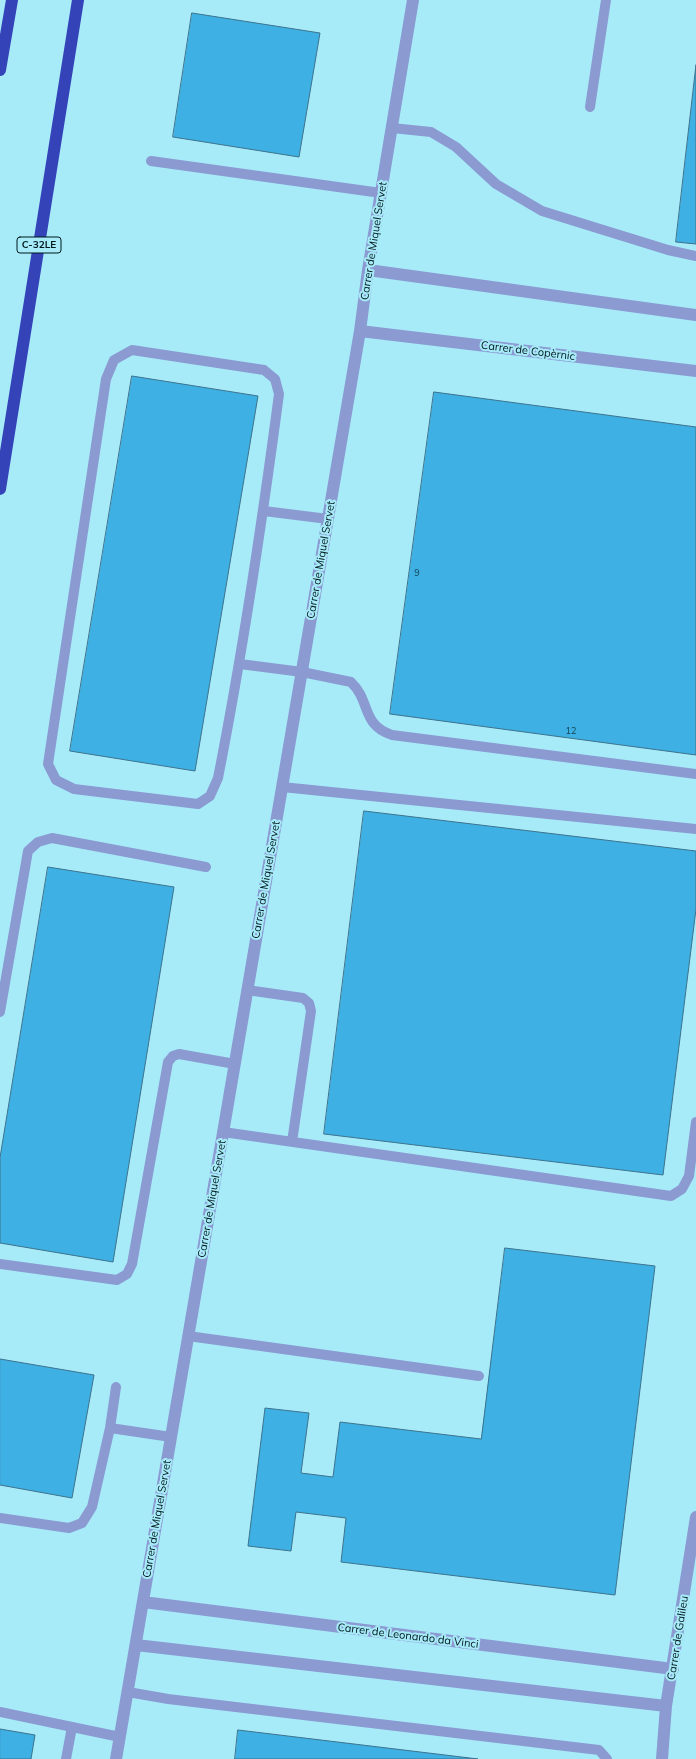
<!DOCTYPE html>
<html>
<head>
<meta charset="utf-8">
<style>
  body { margin:0 }
  canvas { display:block; background:#a7ebf9 }
</style>
</head>
<body>
<canvas width="696" height="1759"></canvas>
<script>
const ctx = document.querySelector('canvas').getContext('2d');
ctx.lineJoin = 'round';
function paint(path, color) {
  ctx.fillStyle = color;
  ctx.fill(path, 'evenodd');
}
function trace(path, color, width, dash) {
  ctx.strokeStyle = color;
  ctx.lineWidth = width;
  ctx.lineCap = dash ? 'butt' : 'round';
  ctx.setLineDash(dash || []);
  ctx.stroke(path);
}
function label(font, color, halo, rows, align = 'center') {
  ctx.font = font + ' Mulish,sans-serif';
  ctx.lineWidth = 4;
  ctx.setLineDash([]);
  ctx.textBaseline = 'middle';
  ctx.strokeStyle = halo;
  ctx.fillStyle = color;
  for (const [text, x, y, turn = 0] of rows) {
    ctx.save();
    ctx.translate(x, y);
    ctx.rotate((+turn || 0) * Math.PI / 180);
    ctx.textAlign = isNaN(turn) ? turn : align;
    if (halo) ctx.strokeText(text, 0, 0);
    ctx.fillText(text, 0, 0);
    ctx.restore();
  }
}
const building = new Path2D(`
  M192 13 320 33 299 157 173 137Z
  M696 65V244L676 242Z
  M132 376 258 396 195 771 70 751Z
  M434 392 696 427V755L390 714Z
  M364 811 696 851V909L663 1175 324 1134Z
  M48 867 174 887 113 1262 0 1243V1158Z
  M505 1248 655 1266 615 1595 341 1562 346 1518 296 1512 291 1551 248 1546 265 1408 309 1413 301 1473 333 1477 340 1422 481 1439Z
  M0 1359 94 1375 72 1498 0 1485Z
  M0 1729 35 1735 31 1759H0Z
  M238 1730 478 1759H235Z`);
paint(building, '#3eb0e3');
trace(building, '#3d738d', 1);
trace(new Path2D(`
  M590 107 606 0
  M392 128 431 132 456 147 496 184 542 211 668 250 696 256
  M151 161 381 193
  M132 350 264 370 275 379 279 394C262 523 243 651 218 778L210 796 198 804 74 789 56 780 48 764 106 379 114 360Z
  M264 511 328 519
  M240 664 302 672 351 682C371 701 361 725 392 735L696 774
  M282 787 696 829
  M247 990 303 998 309 1003 311 1011 292 1142
  M0 1012 28 851 38 842 52 838 206 867
  M223 1132 671 1196 682 1189 689 1176 696 1122
  M0 1264 117 1280 127 1274 132 1264 168 1062 173 1056 179 1054 235 1064
  M188 1336 479 1376
  M110 1428 171 1437
  M0 1518 69 1528 82 1523 92 1507 110 1428 116 1387
  M128 1692 168 1699 599 1750 607 1759
  M0 1712 120 1737
  M66 1759 72 1727`), '#8b9bd2', 10);
trace(new Path2D(`
  M368 270 696 315
  M360 331 696 371
  M143 1602 673 1669
  M136 1645 666 1706
  M116 1759 360 331 368 270 413 0
  M662 1759 666 1706 696 1517`), '#8b9bd2', 12);
trace(new Path2D(`
  M0 70 12 0
  M0 489 78 0`), '#3543b9', 12);
label('9px', '#103e4e', null, [
  ["9",417,573],
  ["12",571,731]
]);
for (const [x, y, w] of [
  [39,245,44]
]) {
  const box = new Path2D();
  box.roundRect(x - w / 2, y - 8, w, 16, 3);
  ctx.fillStyle = '#a7ebf9';
  ctx.fill(box);
  trace(box, '#00181d', 1);
}
label('bold 10px', '#00181d', null, [
  ["C-32LE",39,245]
]);
label('11px', '#00181d', '#a7ebf9', [
  ["Carrer de Miquel Servet",374,241,-81],
  ["Carrer de Copèrnic",528,351,7],
  ["Carrer de Miquel Servet",321,560,-80],
  ["Carrer de Miquel Servet",266,880,-80],
  ["Carrer de Miquel Servet",212,1199,-80],
  ["Carrer de Miquel Servet",157,1519,-80],
  ["Carrer de Leonardo da Vinci",408,1636,7],
  ["Carrer de Galileu",678,1638,-81]
]);
</script>
</body>
</html>
